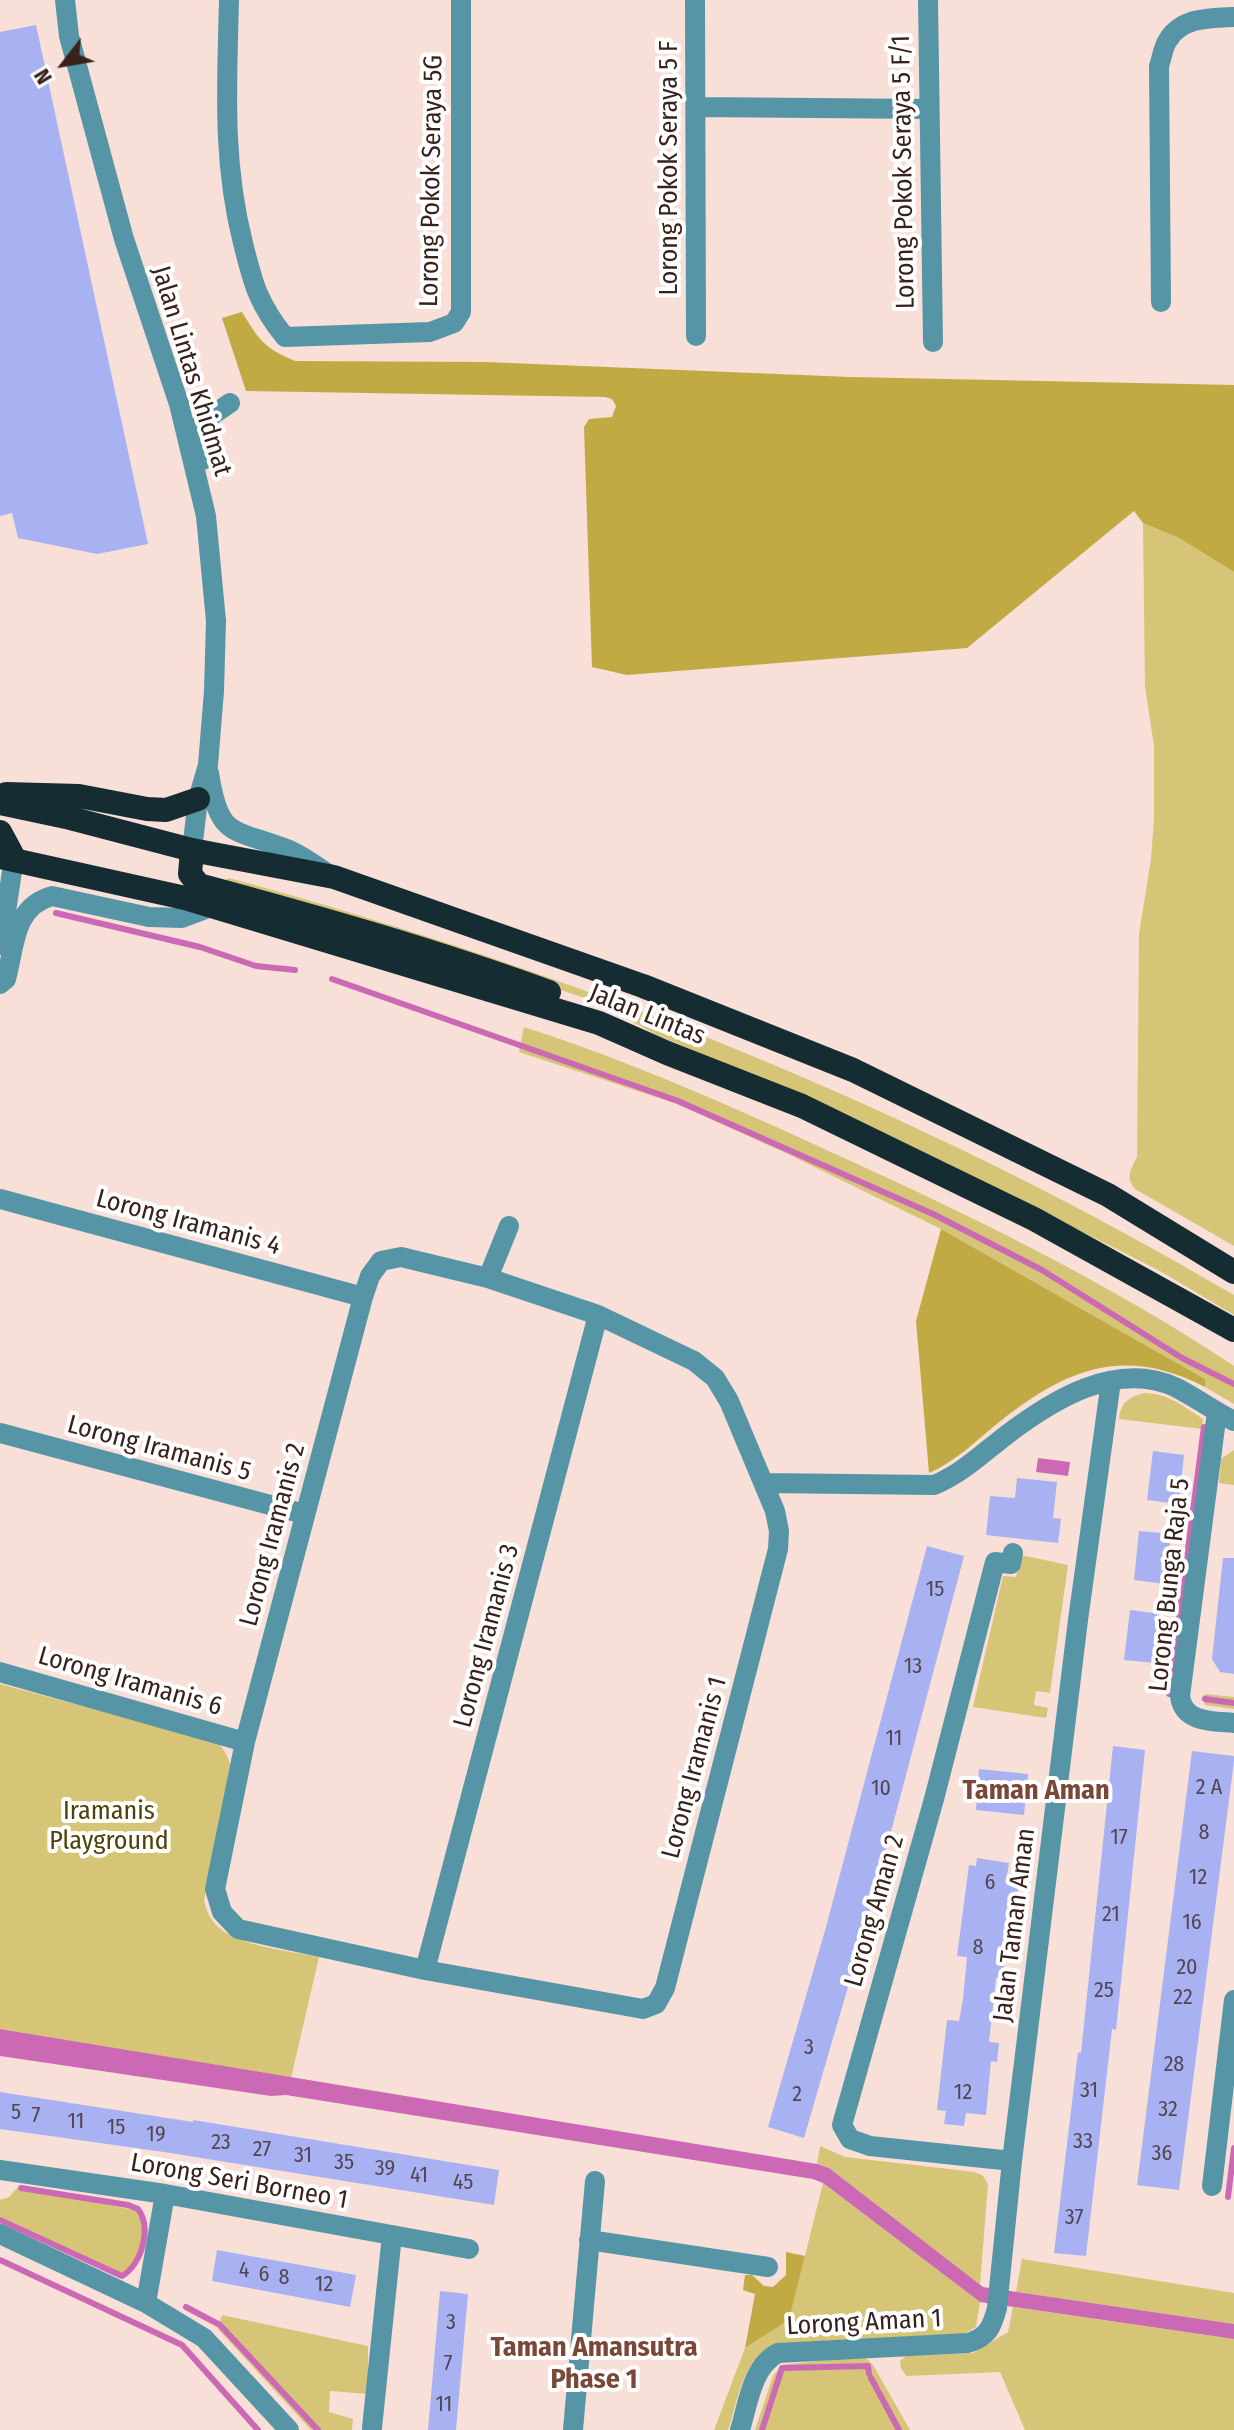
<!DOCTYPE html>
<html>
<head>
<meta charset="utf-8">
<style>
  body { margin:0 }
  #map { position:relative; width:1234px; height:2430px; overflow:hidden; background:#f8dfd8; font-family:"Fira Sans Condensed",sans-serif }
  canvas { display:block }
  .north { position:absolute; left:24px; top:24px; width:80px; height:80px; -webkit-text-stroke:6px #fff; paint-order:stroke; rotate:239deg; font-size:22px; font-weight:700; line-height:32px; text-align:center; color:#38221b }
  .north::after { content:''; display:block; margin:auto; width:28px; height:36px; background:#38221b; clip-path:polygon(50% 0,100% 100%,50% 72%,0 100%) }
</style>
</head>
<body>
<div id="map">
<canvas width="1234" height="2430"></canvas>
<div class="north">N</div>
</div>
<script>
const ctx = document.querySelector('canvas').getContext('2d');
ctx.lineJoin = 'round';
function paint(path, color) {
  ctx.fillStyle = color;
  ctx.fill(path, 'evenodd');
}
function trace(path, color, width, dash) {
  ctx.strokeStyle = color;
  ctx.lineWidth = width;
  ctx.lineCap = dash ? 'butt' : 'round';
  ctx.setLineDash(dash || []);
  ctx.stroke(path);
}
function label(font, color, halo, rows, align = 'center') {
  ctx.font = font + ' "Fira Sans Condensed",sans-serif';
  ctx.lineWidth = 8;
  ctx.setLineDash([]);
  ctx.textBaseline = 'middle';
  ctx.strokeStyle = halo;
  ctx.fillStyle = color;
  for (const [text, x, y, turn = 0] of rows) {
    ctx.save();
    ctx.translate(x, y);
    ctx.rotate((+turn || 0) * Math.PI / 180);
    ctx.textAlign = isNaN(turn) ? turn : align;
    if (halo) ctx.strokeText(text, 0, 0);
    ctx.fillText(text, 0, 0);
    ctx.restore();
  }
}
paint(new Path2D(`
  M1143 523 1179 538 1234 572V1246L1135 1189C1125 1177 1131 1169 1137 1157L1139 934 1151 859 1154 818V746L1145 687Z
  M229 878C580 973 921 1111 1234 1295V1315L1160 1271 942 1161 856 1119 657 1035 596 1002 404 936 225 880Z
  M524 1027C633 1062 740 1110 844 1158 978 1219 1111 1284 1234 1366V1404L1205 1387V1379L941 1229 788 1154 677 1104 519 1052Z
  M1144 1393C1167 1393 1185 1407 1203 1419L1202 1429 1119 1419C1121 1402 1128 1398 1144 1393Z
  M1234 1450V1485L1219 1483 1221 1459Z
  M1021 1555 1068 1565 1050 1693 1036 1691 1034 1705 1048 1708 1046 1718 973 1707 1003 1576 1016 1577Z
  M0 1684 217 1742C226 1751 229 1759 232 1771L204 1900C206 1909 209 1917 215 1924 234 1946 291 1951 319 1957L291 2078 0 2029Z
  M1206 1694 1234 1697V1709L1205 1705 1202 1696Z
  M820 2146 845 2157 975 2172 983 2176 988 2184 980 2285 829 2168 817 2164Z
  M823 2183 980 2302 976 2327 964 2334 781 2343C742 2355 740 2395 728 2430H714L745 2348 789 2320Z
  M17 2188 135 2210C150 2227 140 2263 122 2274L0 2217V2200L9 2197Z
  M1022 2259 1234 2293V2324L1016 2292Z
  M1013 2307 1234 2339V2430H1025L1000 2372 906 2376 901 2368 900 2361 906 2356 973 2353 1008 2332Z
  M222 2315 368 2346V2394L330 2391 329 2412 353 2419 352 2430H311L218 2329Z
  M864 2356 873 2365 910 2430H755L773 2376 782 2365Z`), '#d6c577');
paint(new Path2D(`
  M242 312C259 340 264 348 295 361L486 362 850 377 1234 385V572L1179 538 1143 523 1134 511 967 648 627 675 592 667 584 427 589 419 612 417 616 406 612 399 605 397 246 391 222 318Z
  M941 1229 1205 1379V1387C1123 1345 1066 1369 998 1423 976 1441 955 1462 929 1473L916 1321Z
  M786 2252 805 2256 789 2320 745 2348 755 2294 743 2290 745 2275H752L764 2286 773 2287 786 2275Z`), '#c1aa43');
paint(new Path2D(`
  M1038 1458 1070 1462 1068 1476 1036 1472Z
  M0 2029 817 2164 829 2168 983 2287 1234 2324V2339L980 2302 823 2183 813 2179 286 2095 271 2096 0 2056Z`), '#cc69b4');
trace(new Path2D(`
  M56 913 200 947 256 966 295 970
  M332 979 678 1101 933 1214 1042 1270 1182 1358 1234 1384
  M1169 1694 1204 1427
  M1205 1699 1234 1703
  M1228 2197 1234 2148
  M0 2220 122 2276C142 2264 152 2228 138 2209L128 2205 21 2188
  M0 2260 182 2345 258 2430
  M186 2307 220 2325 318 2430
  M871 2378 899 2430
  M762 2430 782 2368 868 2366 869 2374`), '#cc69b4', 6);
paint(new Path2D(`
  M36 25 148 544 97 554 18 538 12 513 0 516V32Z
  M1153 1451 1184 1455 1179 1504 1147 1500Z
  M1017 1478 1057 1482 1053 1518 1061 1519 1058 1543 986 1535 990 1496 1015 1498Z
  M1139 1531 1171 1534 1166 1584 1134 1580Z
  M927 1546 964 1556 870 1911 804 2138 768 2127 826 1927Z
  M1223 1558H1234V1674L1220 1672 1212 1659Z
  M1130 1610 1161 1614 1156 1663 1124 1660Z
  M1113 1746 1145 1750 1116 2030 1112 2029 1086 2256 1054 2253 1078 2052 1081 2053Z
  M1192 1751 1234 1756V1761L1179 2190 1137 2185Z
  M979 1769 1028 1774 1024 1815 976 1810Z
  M977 1858 1009 1863 1006 1882 1019 1884 1016 1902H1013L1003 1975 996 1978 989 2042 999 2043 997 2062 991 2061 986 2115 966 2113 964 2126 944 2124 946 2111 937 2110 947 2020 959 2021 963 1999 967 1957 957 1956 969 1865 976 1866Z
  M0 2092 193 2122V2120L499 2170 494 2205 164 2152 0 2129Z
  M217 2250 356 2275 350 2307 212 2281Z
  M440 2291 468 2294 456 2430H428Z`), '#a8b2f3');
trace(new Path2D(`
  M65 0 69 36 124 239 179 404 206 516 216 621 214 691 208 765 198 799 192 850
  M229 0C227 84 222 161 243 243 253 283 258 304 285 337L430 332 454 323 461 312V0
  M695 0 696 336
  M928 0 933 342
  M696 107 929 109
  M1161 302 1159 66C1162 58 1163 47 1168 40 1182 17 1210 18 1234 17
  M203 460 200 447 202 422 230 403
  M209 773C219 837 230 828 284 848 299 853 313 864 327 873
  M1 945 14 858
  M0 984 6 979C15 946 13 907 52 896L149 917 182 918 211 907
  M0 1199 363 1297
  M401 1257 488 1278 598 1315 694 1361 715 1378 729 1401 775 1511 779 1531 778 1549 665 1988 656 2004 643 2009 425 1970 238 1929 222 1912 215 1889 245 1742 363 1297 370 1276 381 1261Z
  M488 1278 509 1226
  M1217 1412 1180 1696C1183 1723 1213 1721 1234 1723
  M0 1433 304 1514
  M764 1483 934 1485C961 1474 982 1454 1005 1436 1051 1401 1115 1360 1175 1387 1195 1397 1214 1411 1234 1421
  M0 1672 245 1742
  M425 1970 598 1315
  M1012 2161 870 2146 850 2139 842 2125 934 1799 995 1562 1011 1564 1013 1553
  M0 2170 165 2194 469 2249
  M1212 2186 1234 2000
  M0 2234 146 2303 204 2338 289 2430
  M589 2240 768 2267
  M146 2303 165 2194
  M372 2428 392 2235
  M573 2430 595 2181
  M740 2430C748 2404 752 2366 778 2353L968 2343C988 2337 992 2327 997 2308L1012 2161 1078 1620 1111 1381`), '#5595a6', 20);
trace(new Path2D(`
  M6 794 79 796 147 809 166 810 198 799
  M0 803 66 817 192 850 334 877 643 986 853 1070 1108 1195 1234 1272
  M0 832 14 858
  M192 850 190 874 199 885C317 917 434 950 549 992
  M0 857 185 898 599 1023 667 1053 802 1106 1034 1219 1234 1330`), '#152c32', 24);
label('22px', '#544651', null, [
  ["15",935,1590],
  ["13",913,1667],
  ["11",894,1739],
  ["2 A",1209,1788],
  ["10",881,1789],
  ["8",1204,1833],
  ["17",1119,1838],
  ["12",1198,1878],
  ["6",990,1883],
  ["21",1111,1915],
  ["16",1192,1923],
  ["8",978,1948],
  ["20",1187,1968],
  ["25",1104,1991],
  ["22",1183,1998],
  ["3",809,2048],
  ["28",1174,2065],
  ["31",1089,2091],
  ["12",963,2093],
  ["2",797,2095],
  ["32",1168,2110],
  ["5",16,2113],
  ["7",36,2116],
  ["11",76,2122],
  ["15",116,2128],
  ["19",156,2135],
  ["33",1083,2142],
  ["23",221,2143],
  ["27",262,2150],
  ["36",1162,2154],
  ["31",303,2156],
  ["35",344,2163],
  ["39",385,2169],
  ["41",419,2176],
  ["45",463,2183],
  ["37",1074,2218],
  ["4",244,2271],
  ["6",264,2275],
  ["8",284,2278],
  ["12",324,2285],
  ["3",451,2323],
  ["7",448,2364],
  ["11",444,2405]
]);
label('26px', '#38221b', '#fff', [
  ["Lorong Pokok Seraya 5 F",670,168,-90],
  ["Lorong Pokok Seraya 5 F/1",904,172,-91],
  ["Lorong Pokok Seraya 5G",432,181,-89],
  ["Jalan Lintas Khidmat",191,371,73],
  ["Jalan Lintas",647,1015,22],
  ["Lorong Iramanis 4",188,1223,15],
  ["Lorong Iramanis 5",159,1449,15],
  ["Lorong Iramanis 2",273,1535,-75],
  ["Lorong Bunga Raja 5",1170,1585,-84],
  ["Lorong Iramanis 3",487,1636,-75],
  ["Lorong Iramanis 6",130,1682,16],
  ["Lorong Iramanis 1",695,1768,-75],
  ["Lorong Aman 2",875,1911,-74],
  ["Jalan Taman Aman",1015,1925,-83],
  ["Lorong Seri Borneo 1",239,2182,10],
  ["Lorong Aman 1",864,2323,-3]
]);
label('26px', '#4e4207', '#fff', [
  ["Iramanis",109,1812],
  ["Playground",109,1842]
]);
label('bold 28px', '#7a4839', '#fff', [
  ["Taman Aman",1036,1791],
  ["Taman Amansutra",594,2348],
  ["Phase 1",594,2380]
]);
</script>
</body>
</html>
